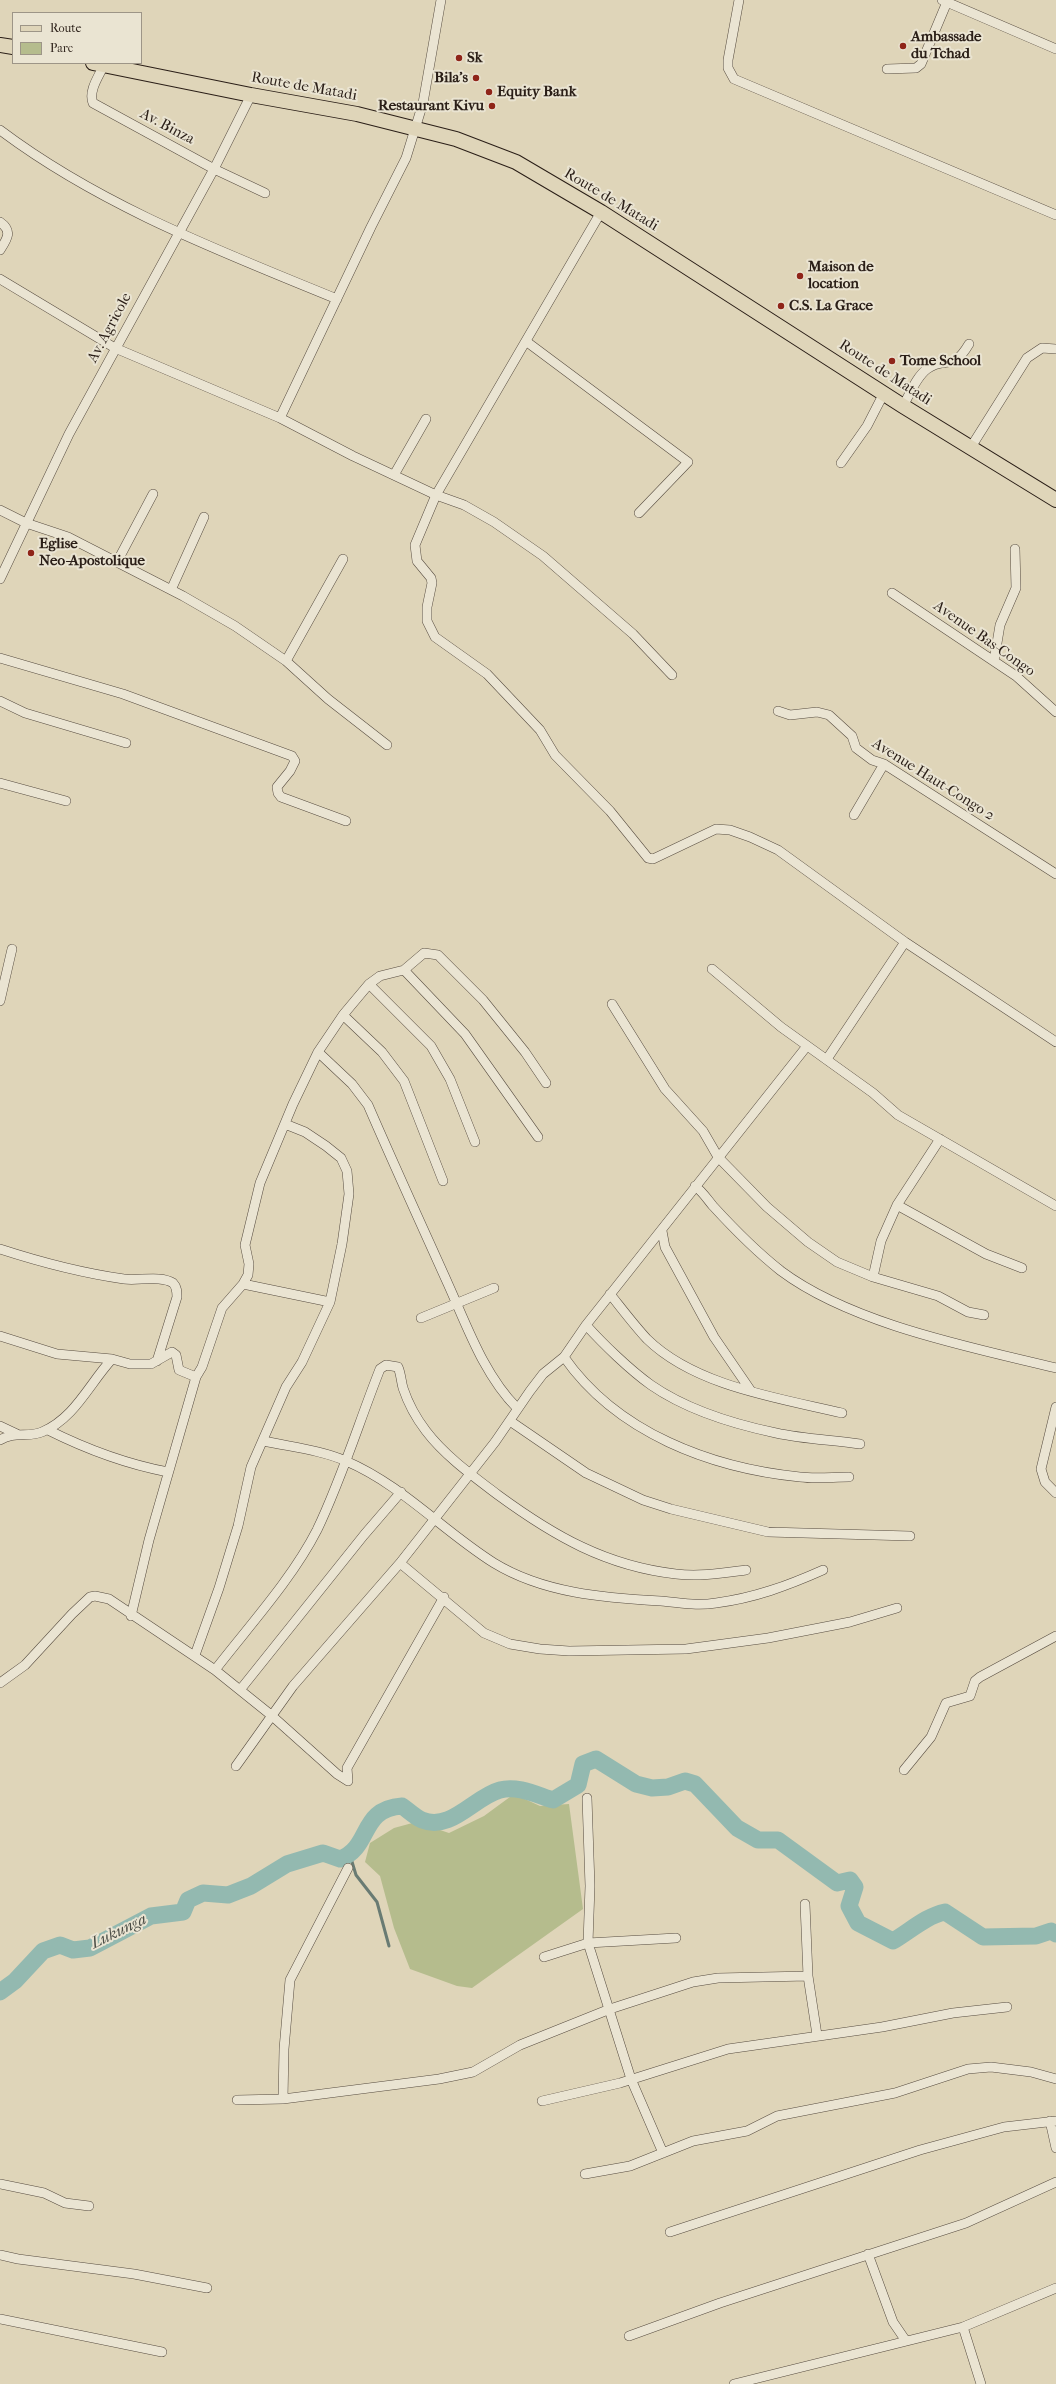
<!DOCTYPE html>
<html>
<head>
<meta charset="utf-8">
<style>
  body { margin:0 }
  #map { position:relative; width:1056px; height:2384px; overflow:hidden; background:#dfd5b9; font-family:"IM FELL French Canon",serif }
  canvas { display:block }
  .legend { position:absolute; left:12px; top:12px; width:130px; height:52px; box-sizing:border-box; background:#eae4d2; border:1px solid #9d9587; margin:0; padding:5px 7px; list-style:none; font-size:12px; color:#2a1e17 }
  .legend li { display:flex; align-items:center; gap:8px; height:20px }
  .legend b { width:20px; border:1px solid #9d9587 }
</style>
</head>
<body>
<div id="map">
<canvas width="1056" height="2384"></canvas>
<ul class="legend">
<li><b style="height:5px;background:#dfd5b9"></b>Route</li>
<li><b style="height:11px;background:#b5bc8d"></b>Parc</li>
</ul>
</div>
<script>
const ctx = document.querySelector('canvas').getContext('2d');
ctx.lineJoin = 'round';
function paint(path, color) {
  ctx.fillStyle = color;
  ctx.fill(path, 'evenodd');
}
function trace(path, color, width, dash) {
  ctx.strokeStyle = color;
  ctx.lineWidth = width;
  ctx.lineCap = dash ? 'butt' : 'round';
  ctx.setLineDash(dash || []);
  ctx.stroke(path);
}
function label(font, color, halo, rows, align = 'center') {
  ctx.font = font + ' "IM FELL French Canon",serif';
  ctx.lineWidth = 4;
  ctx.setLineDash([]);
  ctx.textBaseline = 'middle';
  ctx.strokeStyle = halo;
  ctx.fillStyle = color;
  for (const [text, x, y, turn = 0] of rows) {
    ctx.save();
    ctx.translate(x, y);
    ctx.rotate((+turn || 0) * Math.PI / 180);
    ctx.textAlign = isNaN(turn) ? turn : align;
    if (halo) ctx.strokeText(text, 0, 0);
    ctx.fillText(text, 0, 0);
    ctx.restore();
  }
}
paint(new Path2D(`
  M514 1794 540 1806 569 1804 583 1909 472 1988 457 1986 410 1969 394 1928 380 1876 365 1862 370 1843 394 1828 416 1822 449 1833 484 1816Z`), '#b5bc8d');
trace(new Path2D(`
  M350 1855 356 1875 377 1902 389 1946`), '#697b73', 3);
trace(new Path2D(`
  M0 1992 15 1981 43 1951 60 1945 73 1950 90 1948 151 1916 183 1912 188 1900 203 1893 228 1895 251 1886 287 1864 323 1853 340 1859C372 1847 359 1809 402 1806 408 1810 415 1817 422 1820 451 1832 474 1797 500 1790 517 1785 537 1795 553 1800L578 1785 583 1764 596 1759 636 1784 652 1788 668 1787 685 1781 695 1784 737 1828 758 1840H778L837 1883 850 1880 855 1887 849 1906 858 1923 893 1941C910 1931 926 1916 945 1912L983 1937 1036 1936 1051 1931 1056 1934`), '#93b9b0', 17);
const minor = new Path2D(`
  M739 0 728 60V68L734 79 1056 215
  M942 0 1056 49
  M104 65C99 76 88 91 93 103L214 169 265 193
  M887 69 916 68 921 64 947 2
  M0 130C101 206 220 251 337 299
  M601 212 436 495 415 545 417 561 431 578 432 583 427 607V621L435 637 487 674 540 730 555 755 610 811 648 858 653 859 716 829 730 830 750 837 778 850 905 942 1056 1042
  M0 222C13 231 7 239 0 250
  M0 279 115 348 280 418 353 456 436 495 464 505 494 522 543 556 633 634 672 675
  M527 342 688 462 639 513
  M903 406C910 394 916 377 927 369 946 355 952 373 969 344
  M280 418 371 227 406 158 423 103 441 0
  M971 447 1027 358 1042 348 1056 349
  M841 463 867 426 884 393
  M394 475 426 419
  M0 510 26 523 68 537 183 596 235 626 286 661 328 699 387 745
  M117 562 153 494
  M0 579 69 434 214 169 251 95
  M171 590 204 517
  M892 593 1016 676 1056 712
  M0 658 123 694 292 756 295 761 290 771 277 787 278 793 281 797 346 821
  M286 661 343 559
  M994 661 1000 625 1016 588 1015 549
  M0 701 25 713 126 743
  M778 711 790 715 817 712 829 715 852 736 856 748 872 760 884 764 1056 874
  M0 783 66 801
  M854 815 884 764
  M712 969 781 1027 873 1093 898 1115 1056 1206
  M404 970 465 1034 538 1137
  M369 984 431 1046 450 1079 475 1142
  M0 1001 12 949
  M612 1004 665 1089 703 1131 718 1157 767 1207 808 1242 837 1262 873 1277 938 1296 968 1312 984 1315
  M343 1015 382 1052 404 1081 443 1181
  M318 1052 352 1084 368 1105C394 1165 421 1224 448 1284 467 1326 484 1375 517 1408
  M827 1059 905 942
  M695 1186C703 1192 707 1199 713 1206 734 1229 757 1252 781 1271 852 1324 970 1347 1056 1368
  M897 1205 986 1254 1022 1268
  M662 1231 665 1247 714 1337 751 1391
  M0 1249C40 1262 82 1273 124 1279 138 1281 161 1275 173 1283 177 1287 177 1292 177 1297L157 1361
  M873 1277 881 1241 897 1205 940 1139
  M243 1284 330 1302
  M610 1294C622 1309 634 1325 647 1339 695 1386 778 1398 842 1413
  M421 1318 494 1288
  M586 1325C603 1344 630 1370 651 1385 687 1410 733 1424 776 1433 803 1439 833 1440 860 1444
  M0 1336 57 1354 112 1359 130 1364H151L172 1352 176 1355 179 1370 196 1377
  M564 1357C617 1433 711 1468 800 1477 816 1479 833 1477 849 1477
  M1056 1407 1041 1469 1045 1482 1056 1493
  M510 1421 586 1473 643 1500 671 1509 768 1532 910 1536
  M0 1426 17 1434
  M48 1430C86 1449 126 1464 168 1472
  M0 1440C14 1431 28 1438 42 1432 75 1418 89 1384 112 1359
  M264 1441C291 1447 321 1450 346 1461 402 1485 443 1531 494 1563 543 1593 604 1598 661 1601 679 1603 698 1606 716 1603 754 1598 787 1586 823 1570
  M400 1563 484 1633 510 1644 540 1649 569 1651 686 1649 768 1638 850 1622 897 1608
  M131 1616 149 1540 196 1377 202 1367 222 1308 243 1284 248 1275 249 1264 245 1245 260 1183 293 1104 318 1052 343 1015 369 984 380 976 404 970 424 953 438 955 483 1000 525 1052 546 1083
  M195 1655 219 1588 238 1526 251 1467 286 1387 302 1362 330 1302 342 1244 349 1194 347 1171 341 1158 326 1146 305 1132 285 1124
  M215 1670C249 1626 292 1579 317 1530 342 1478 359 1422 380 1369L386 1365 398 1367C401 1374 401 1381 403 1388 408 1403 416 1418 426 1431 445 1456 473 1476 498 1495 554 1536 606 1566 676 1574 699 1577 723 1573 746 1570
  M0 1683 25 1665 72 1614 90 1597 95 1596 109 1599 215 1670 271 1715 337 1774 348 1781 347 1768 444 1597
  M240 1690 364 1535 401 1492
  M236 1766 293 1686 400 1563 495 1442 530 1391 543 1374 564 1357 586 1325 807 1046
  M904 1770 931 1737 946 1703 970 1696 975 1681 980 1677 1056 1636
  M587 1798 590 1886 588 1943 631 2079 663 2153
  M805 1904 808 1976 817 2035
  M544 1957 588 1943 676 1938
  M283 2099 284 2049 290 1980 348 1868
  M237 2100 283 2099 439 2079 473 2072 520 2045 610 2009 693 1982 718 1978 808 1976
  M542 2101 620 2083 728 2049 882 2027 953 2013 1007 2007
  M1050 2121 1056 2148
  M585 2174 630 2166 693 2141 747 2131 777 2116 895 2093 968 2069 991 2067 1031 2072 1056 2079
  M0 2184 44 2193 65 2203 89 2206
  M670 2232 920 2150 1004 2127 1056 2121
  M868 2254 893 2322 906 2341
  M0 2255 18 2259 134 2274 207 2288
  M0 2319 162 2352
  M963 2327 981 2384
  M629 2336 720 2303 966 2223 1056 2182
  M734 2384 963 2327 1056 2288`);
const primary = new Path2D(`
  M0 45 13 47
  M93 63 251 95 357 114 456 139 516 162 601 212 903 406 1056 500`);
trace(minor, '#574c40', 10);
trace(primary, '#2a1e17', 16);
trace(minor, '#eae4d2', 9);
trace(primary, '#dfd5b9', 14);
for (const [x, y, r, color] of [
  [903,46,4,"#8f2418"],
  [459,58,4,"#8f2418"],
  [476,78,4,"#8f2418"],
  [489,92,4,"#8f2418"],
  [492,106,4,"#8f2418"],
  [800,276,4,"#8f2418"],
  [781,306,4,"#8f2418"],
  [892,361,4,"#8f2418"],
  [31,553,4,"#8f2418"]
]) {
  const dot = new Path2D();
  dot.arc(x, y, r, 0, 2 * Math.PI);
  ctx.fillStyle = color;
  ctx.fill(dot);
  trace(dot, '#eae4d2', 1.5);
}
label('bold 15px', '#2a1e17', '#eae4d2', [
  ["Ambassade",911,37],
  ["du Tchad",911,54],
  ["Sk",467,58],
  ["Bila's",468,78,"right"],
  ["Equity Bank",497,92],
  ["Restaurant Kivu",484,106,"right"],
  ["Maison de",808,267],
  ["location",808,284],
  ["C.S. La Grace",789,306],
  ["Tome School",900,361],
  ["Eglise",39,544],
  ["Neo-Apostolique",39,561]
], 'left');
label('15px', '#2a1e17', '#eae4d2', [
  ["Route de Matadi",304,87,10],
  ["Av. Binza",167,127,28],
  ["Route de Matadi",611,200,31],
  ["Av. Agricole",110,328,-62],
  ["Route de Matadi",885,373,33],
  ["Avenue Bas-Congo",984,639,35],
  ["Avenue Haut-Congo 2",933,780,32]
]);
label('italic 16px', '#4a4c45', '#eae4d2', [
  ["Lukunga",119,1932,-26]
]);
</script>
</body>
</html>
